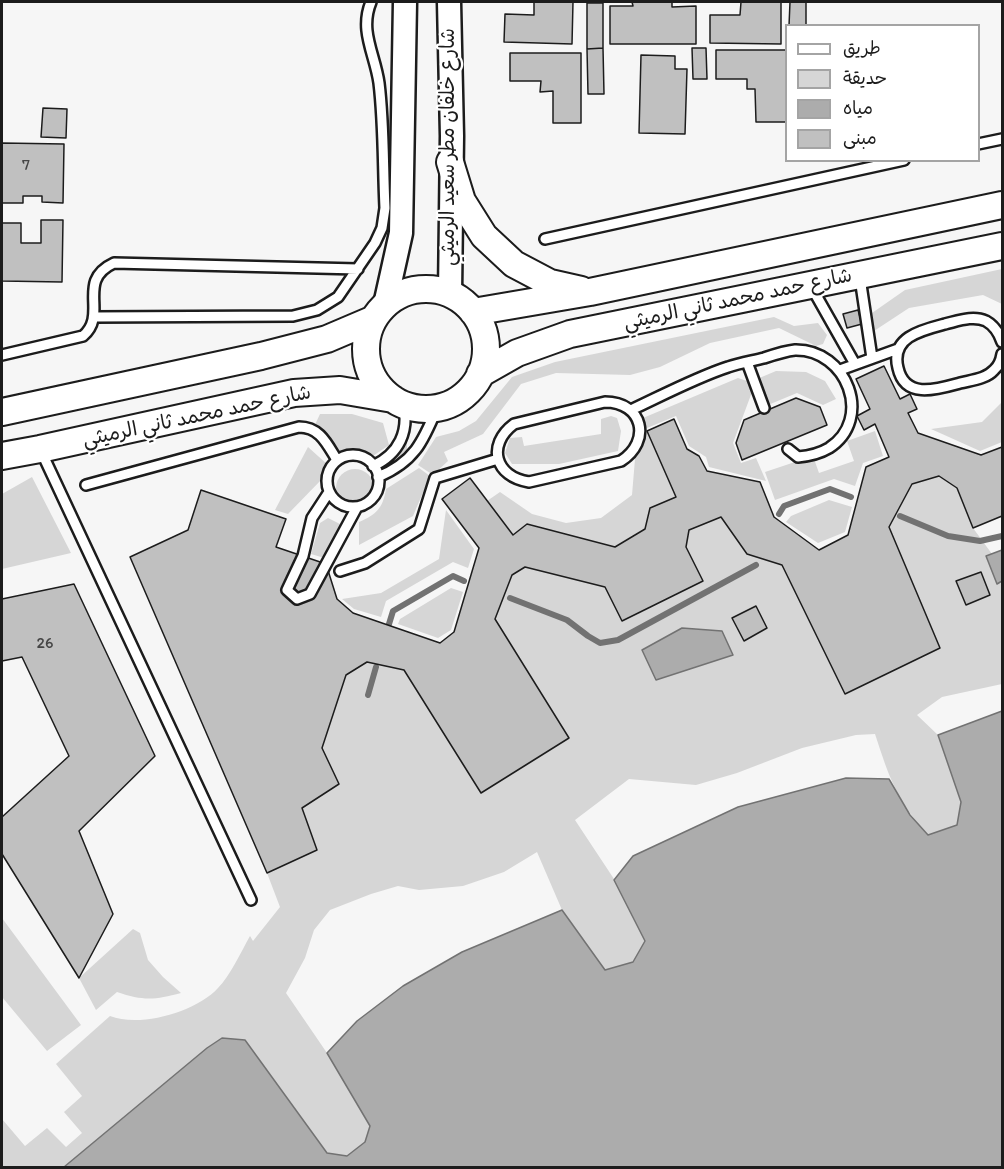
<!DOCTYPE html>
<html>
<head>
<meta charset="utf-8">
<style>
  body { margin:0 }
  #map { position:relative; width:1004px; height:1169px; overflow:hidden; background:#f6f6f6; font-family:Itim,"Playpen Sans Arabic",sans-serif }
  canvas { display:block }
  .frame { position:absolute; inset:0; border:3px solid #1c1c1c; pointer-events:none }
  .legend { position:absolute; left:785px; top:24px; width:195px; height:138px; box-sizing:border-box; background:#fff; border:2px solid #a4a4a4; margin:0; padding:8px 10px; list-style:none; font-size:18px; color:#1c1c1c }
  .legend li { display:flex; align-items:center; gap:12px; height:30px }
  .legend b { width:30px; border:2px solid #a4a4a4 }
</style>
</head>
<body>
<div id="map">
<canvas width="1004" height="1169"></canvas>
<div class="frame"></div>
<ul class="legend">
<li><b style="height:8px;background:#fff"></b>طريق</li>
<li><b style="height:16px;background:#d6d6d6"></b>حديقة</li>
<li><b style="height:16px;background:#acacac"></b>مياه</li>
<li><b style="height:16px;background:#c0c0c0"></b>مبنى</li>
</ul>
</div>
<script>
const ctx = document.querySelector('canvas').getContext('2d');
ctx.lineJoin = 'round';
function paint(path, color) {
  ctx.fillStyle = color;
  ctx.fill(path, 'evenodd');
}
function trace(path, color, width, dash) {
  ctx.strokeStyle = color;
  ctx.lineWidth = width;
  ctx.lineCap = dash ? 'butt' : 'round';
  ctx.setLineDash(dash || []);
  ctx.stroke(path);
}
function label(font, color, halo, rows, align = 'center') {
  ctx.font = font + ' Itim,"Playpen Sans Arabic",sans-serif';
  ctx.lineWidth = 4.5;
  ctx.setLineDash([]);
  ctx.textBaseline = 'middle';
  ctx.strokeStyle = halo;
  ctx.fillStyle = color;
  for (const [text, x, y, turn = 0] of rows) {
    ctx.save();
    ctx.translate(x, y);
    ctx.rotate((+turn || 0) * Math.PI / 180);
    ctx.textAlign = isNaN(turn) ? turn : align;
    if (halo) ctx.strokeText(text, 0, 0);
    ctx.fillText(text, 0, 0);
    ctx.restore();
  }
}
paint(new Path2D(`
  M1002 269V304L983 295 909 308 874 331 872 313 905 290Z
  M774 317 794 326 818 323 827 335 823 344 816 346 779 328 710 343 660 367 630 375 556 373 521 384 483 434 444 452 448 461 433 475 418 465 436 437 459 431 476 421 512 377 555 362Z
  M776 371 806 372 825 381 836 399 823 405 797 393 768 405 757 379Z
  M738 378 747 381 752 392 733 443 741 463 756 458 766 481 709 467 706 457 689 446 676 416 647 428 643 418Z
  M1002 402V442L980 451 931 429 982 422Z
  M320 414H352L383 423 389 445 370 458 355 454 342 457 313 429Z
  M611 416 617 418 621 431 618 451 559 464H512L505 453 510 438 522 437 524 446 601 434V419Z
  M647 431 676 497 650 508 645 529 615 547 528 524 513 535 487 501 500 492 532 514 566 523 601 518 632 495 636 447Z
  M875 431 883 456 863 463 855 486 834 479 775 500 765 472 813 456 819 473 854 461 847 441Z
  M399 439 407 440V463L384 477 378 466 399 455Z
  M308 447 328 465 322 479 288 514 275 510Z
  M419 468 430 476 413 516 359 545V522C376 515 383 508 386 489Z
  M336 488a19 19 0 1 1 38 0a19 19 0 1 1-38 0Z
  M939 476 957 488 973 528 992 554 986 556 997 584 1002 581V684L942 697 917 715 938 735 961 802 957 825 928 835C897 801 889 777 875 734L856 735 802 748 737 773 696 785 629 779 575 820 614 879 645 941 633 962 605 970 562 910 537 852 504 872 463 886 419 890 398 886 371 894 330 910 314 930 305 958 286 993 327 1053 370 1126 365 1142 347 1156 327 1153 245 1040 222 1038 207 1048 64 1167H2V1119L25 1146 47 1128 66 1147 82 1133 64 1112 82 1096 56 1064 110 1016C140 1028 196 1012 218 988 230 976 241 952 250 936L253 941 280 907 267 873 317 850 302 808 339 784 322 748 346 675 367 662 404 670 481 793 569 738 495 619 512 575 525 567 605 587 622 621 703 581 686 547 689 530 721 517 782 565 845 694 940 648 889 527 912 484Z
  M32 477 71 553 2 569V494Z
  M829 500 852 507 845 532 818 543 786 522 791 516Z
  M446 510 474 549 468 568 453 562 386 601 381 617 354 609 342 599 381 593 439 559Z
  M328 518 346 527 331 560 311 554 320 523Z
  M451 588 463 592 451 630 438 638 398 624 400 619Z
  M2 918 81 1025 47 1051 2 997Z
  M133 929 140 933 148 960 163 977 181 993C155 1000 143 1001 117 992L96 1010 79 978Z`), '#d6d6d6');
const water = new Path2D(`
  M1002 550V581L997 584 986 556Z
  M682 628 722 631 733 655 656 680 642 650Z
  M1002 711V1167H64L207 1048 222 1038 245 1040 327 1153 347 1156 365 1142 370 1126 327 1053 357 1021 403 986 462 952 562 910 605 970 633 962 645 941 614 880 633 856 738 807 846 778 889 779 910 815 928 835 957 825 961 802 938 735Z`);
paint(water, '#acacac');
trace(water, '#727272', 1.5);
trace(new Path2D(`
  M779 514 784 506 830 489 851 497
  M900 516 948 536 980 541 1002 536
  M510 598 567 620 588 636 600 643 618 640 756 565
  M389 624 393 611 453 576 464 581
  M368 695 376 667`), '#727272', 6);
const building = new Path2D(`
  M534 2H573L572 44 504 42 505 14 534 15Z
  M632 2H672V7L696 6V44H610V6H633Z
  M741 2H781V44L710 43V15H740Z
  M790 2H806V26H789Z
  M587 3H603V48L587 49Z
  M603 48 604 94H588L587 49Z
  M692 48H706L707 79H693Z
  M716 50H786V122H756L755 89H747V79H716Z
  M510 53H581V123H553V91L540 92 541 81H510Z
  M641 55 675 56V69H687L685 134 639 133Z
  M43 108 67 109 66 138 41 137Z
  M2 143 64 144 63 203 42 202V196H23V203H2Z
  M41 220H63L62 282 2 281V223H21V243H41Z
  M858 310 862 324 847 328 843 314Z
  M884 366 900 399 910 394 917 409 908 413 918 433 981 455 1002 447V516L973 528 957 488 939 476 912 484 889 527 940 648 845 694 782 565 747 554 721 517 689 530 686 547 703 581 622 621 605 587 525 567 512 575 495 619 569 738 481 793 404 670 367 662 346 675 322 748 339 784 302 808 317 850 267 873 130 557 188 530 201 490 286 519 276 547 326 564 337 599 353 613 440 643 454 632 479 548 442 499 470 478 513 535 527 524 615 547 645 529 650 508 676 497 647 431 674 419 687 449 699 456 707 471 760 482 774 517 819 550 848 535 866 467 889 457 875 424 864 430 857 416 870 409 856 379Z
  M796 398 820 407 827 425 742 460 736 443 744 420Z
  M981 572 990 595 966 605 956 581Z
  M74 584 155 756 79 831 113 914 79 978 2 854V817L69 756 22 657 2 661V599Z
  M756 606 767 628 744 641 732 618Z`);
paint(building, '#c0c0c0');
trace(building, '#1c1c1c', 1.5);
const service = new Path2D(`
  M978 144 1002 139
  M545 239 904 160
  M860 278 872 358
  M812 288 855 364
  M94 317 293 316 317 310 338 297 375 243 382 228 385 208C383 167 384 124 379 83 375 54 359 31 371 2
  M1002 342C999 333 995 326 986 321 973 315 958 321 945 324 922 330 890 337 898 368 905 400 938 389 960 383 972 380 986 379 994 370 999 366 1001 360 1002 354
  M2 355 83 336C109 314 75 281 114 263L358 269
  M747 362 764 408
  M840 370 898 349
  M605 402C643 402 652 441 621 461L529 482C495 477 486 445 514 424Z
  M631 410C661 396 697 377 728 367 739 363 752 361 764 358 773 355 785 351 795 350 847 349 874 419 829 448 819 454 809 456 798 457L788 449
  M41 451 251 900
  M327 481a26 26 0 1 1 52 0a26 26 0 1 1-52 0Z
  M373 466C399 454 410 431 403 403
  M378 477C414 462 423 442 437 408
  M86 485 299 427C320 427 327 444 337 460
  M329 492 312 518 303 556 287 590 297 599 310 594 357 507
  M340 571 365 563 419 529 435 478 498 459`);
const tertiary = new Path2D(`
  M449 2 452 136 450 293
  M385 305 401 233 405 2`);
const secondary = new Path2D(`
  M450 162 462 201 484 236 514 264 550 283 581 290
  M366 349a60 60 0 1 1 120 0a60 60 0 1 1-120 0Z
  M473 312 590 292 1002 205
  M480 374 517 353 570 334 1002 246
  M2 412 261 356 327 339 374 319
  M2 456 40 449 294 393 340 390 393 399`);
trace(service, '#1c1c1c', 14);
trace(tertiary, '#1c1c1c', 27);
trace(secondary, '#1c1c1c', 30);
trace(service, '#fff', 9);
trace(tertiary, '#fff', 22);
trace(secondary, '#fff', 26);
label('16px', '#454545', null, [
  ["7",26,166],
  ["26",45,644]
]);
label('20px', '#1c1c1c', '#fff', [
  ["شارع خلفان مطر سعيد الرميثي",449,147,-90],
  ["شارع حمد محمد ثاني الرميثي",738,300,-12],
  ["شارع حمد محمد ثاني الرميثي",197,417,-12]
]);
</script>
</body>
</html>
